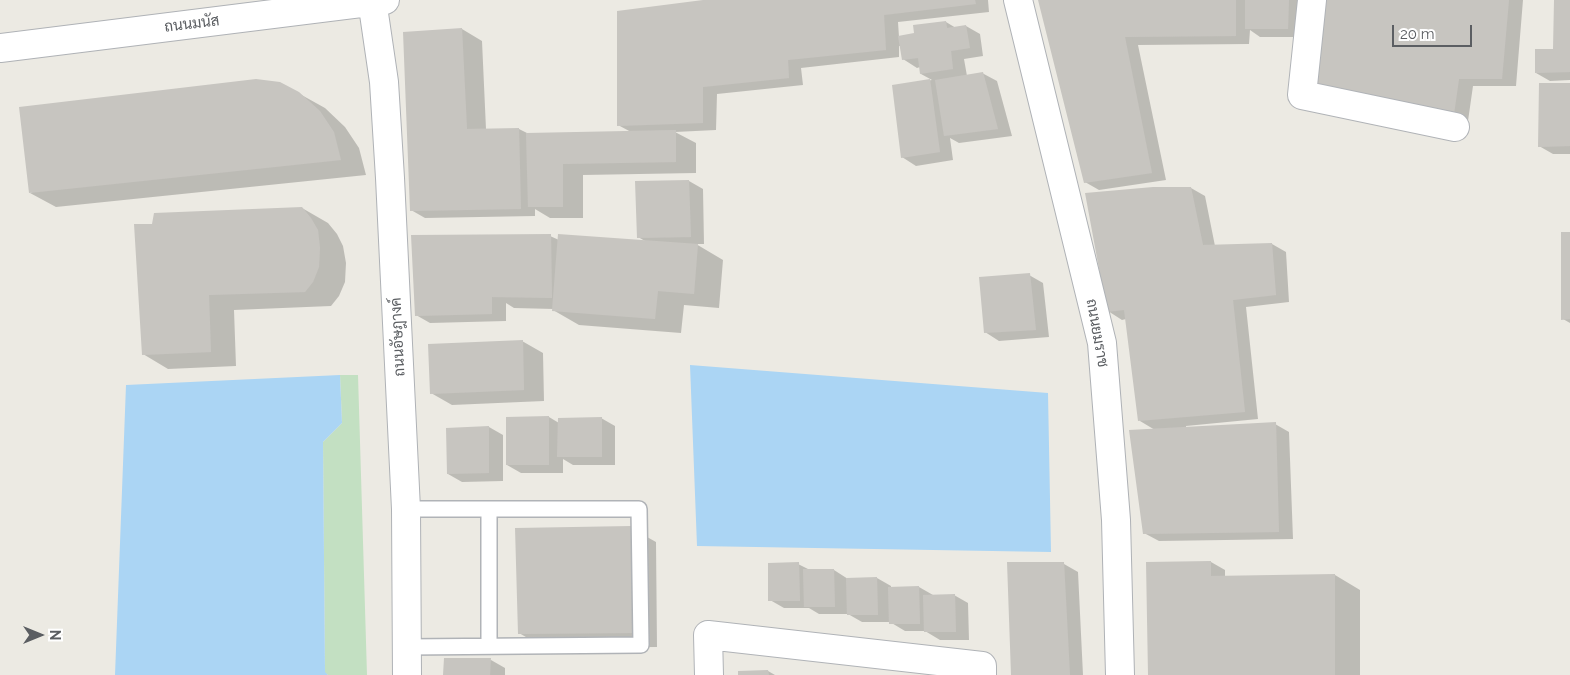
<!DOCTYPE html>
<html>
<head>
<meta charset="utf-8">
<style>
  body { margin:0 }
  #map { position:relative; width:1570px; height:675px; overflow:hidden; background:#eceae3; font-family:Raleway,sans-serif }
  canvas { display:block }
  .north { position:absolute; left:15px; top:610px; width:50px; height:50px; -webkit-text-stroke:4px #fff; paint-order:stroke; rotate:90deg; font-size:14px; font-weight:700; line-height:20px; text-align:center; color:#5b5e62 }
  .north::after { content:''; display:block; margin:auto; width:18px; height:22px; background:#5b5e62; clip-path:polygon(50% 0,100% 100%,50% 72%,0 100%) }
  .scale { position:absolute; left:1392px; top:25px; width:80px; height:22px; box-sizing:border-box; border:2px solid #5b5e62; border-top:0; padding-left:6px; font-size:15px; line-height:18px; white-space:nowrap; color:#5b5e62; -webkit-text-stroke:4px #fff; paint-order:stroke }
</style>
</head>
<body>
<div id="map">
<canvas width="1570" height="675"></canvas>
<div class="north">N</div>
<div class="scale">20 m</div>
</div>
<script>
const ctx = document.querySelector('canvas').getContext('2d');
ctx.lineJoin = 'round';
function paint(path, color) {
  ctx.fillStyle = color;
  ctx.fill(path, 'evenodd');
}
function trace(path, color, width, dash) {
  ctx.strokeStyle = color;
  ctx.lineWidth = width;
  ctx.lineCap = dash ? 'butt' : 'round';
  ctx.setLineDash(dash || []);
  ctx.stroke(path);
}
function label(font, color, halo, rows, align = 'center') {
  ctx.font = font + ' Raleway,Sarabun,sans-serif';
  ctx.lineWidth = 4.5;
  ctx.setLineDash([]);
  ctx.textBaseline = 'middle';
  ctx.strokeStyle = halo;
  ctx.fillStyle = color;
  for (const [text, x, y, turn = 0] of rows) {
    ctx.save();
    ctx.translate(x, y);
    ctx.rotate((+turn || 0) * Math.PI / 180);
    ctx.textAlign = isNaN(turn) ? turn : align;
    if (halo) ctx.strokeText(text, 0, 0);
    ctx.fillText(text, 0, 0);
    ctx.restore();
  }
}
paint(new Path2D(`
  M340 375H358L367 675H328L325 673 323 442 342 423Z`), '#c3e0c2');
paint(new Path2D(`
  M690 365 1048 393 1051 552 697 546Z
  M340 375 342 423 323 442 325 672 328 675H115L126 385Z`), '#abd5f4');
paint(new Path2D(`
  M707 0H988L989 12 898 22 899 37 915 34 946 22 956 28 966 26 980 34 983 56 964 59 967 76 982 73 997 81 1012 136 959 143 950 138 953 160 916 166 902 157 893 86 932 80 921 74 920 67 917 68 903 59 901 46H899V57L801 68 803 85 717 94 716 130 675 132 696 143V173L583 175V218H550L535 209V216L425 218 411 210 462 29 482 41 486 129H519L529 134 631 132 618 125Z
  M1040 0H1303L1302 37H1260L1250 30 1249 44 1138 45 1166 180 1099 190 1085 182Z
  M1323 0H1523L1516 86H1473L1468 121 1327 93Z
  M1556 0H1570V80L1550 81 1536 73 1554 50Z
  M1570 84V154H1553L1539 146Z
  M298 93 325 108 345 127 359 148 366 175 56 207 30 193Z
  M689 181 703 189 704 244H696L723 260 719 308 684 305 681 333 579 325 553 310 554 309 514 308 506 303V321L430 323 416 315 550 236 559 240 645 241 638 237Z
  M1191 188 1205 196 1215 246 1272 244 1286 252 1289 302 1246 307 1258 419 1186 426V428L1275 424 1289 432 1293 539 1159 541 1144 533 1155 430 1140 421 1126 319 1122 320 1108 311Z
  M302 208 328 223 337 234 343 246 346 263 345 282 339 296 331 306 234 310 236 366 168 369 143 354 153 226Z
  M1570 233V323L1563 319Z
  M1029 275 1043 283 1049 337 999 341 985 332Z
  M522 341 543 353 544 401 452 405 431 393Z
  M549 417 559 423 601 418 615 426V465H573L563 459V473H521L507 465V418Z
  M489 427 503 435V481L462 482 448 474Z
  M631 528 656 542 657 647 545 648 519 633Z
  M1211 562 1225 570V577L1335 575 1360 590V675H1149Z
  M798 564 810 570H834L848 579 877 578 891 586V588L919 587 933 595H954L968 603 969 640H940L925 631H905L890 622H862L848 614H819L809 608H784L770 600Z
  M1064 564 1078 572 1083 675H1012Z
  M491 660 505 668V675H445Z
  M768 671 775 675H739V672Z`), '#0003');
paint(new Path2D(`
  M703 0H975L976 4 884 15 886 50 788 60 789 78 703 87V123L617 126V11Z
  M1038 0H1236V36L1125 37 1152 173 1084 183Z
  M1245 0H1289L1288 29H1245Z
  M1322 0H1509L1502 79H1459L1454 114 1312 86Z
  M1554 0H1570V72L1535 73V49H1553Z
  M946 21 947 28 966 25 970 48 951 51 953 69 920 74 918 58 902 60 898 36 914 33 913 25Z
  M462 28 467 129 519 128 521 209 410 211 403 32Z
  M983 72 998 129 944 136 935 80Z
  M256 79 280 82 299 92 320 111 334 132 341 160 29 193 19 107Z
  M930 79 940 152 901 158 892 85Z
  M1539 83H1570V146L1538 147Z
  M676 130V162L563 164V207H528L526 133Z
  M689 180 691 237 637 238 635 181Z
  M1153 187H1191L1203 245 1272 243 1276 295 1233 300 1245 412 1138 421 1124 310 1107 312 1085 193Z
  M302 207 311 218 318 230 320 248 319 267 313 282 305 292 209 295 211 352 142 355 134 224H152L154 213Z
  M1561 232H1570V319L1561 320Z
  M551 234 552 298 492 297V314L415 316 411 235Z
  M558 234 698 244 694 294 658 291 655 319 552 311Z
  M1030 273 1036 330 984 333 979 277Z
  M523 340 524 390 430 394 428 344Z
  M549 416V465H506V417Z
  M602 417V457H557L558 418Z
  M1276 422 1279 532 1143 534 1129 430Z
  M489 426V473L447 474 446 428Z
  M631 526 632 633 518 634 515 528Z
  M1211 561V576L1335 574V675H1148L1146 562Z
  M799 562 800 601H768V563Z
  M1007 562H1064L1070 675H1011Z
  M803 569H834L835 607H804Z
  M877 577 878 615H847L846 578Z
  M919 586 920 624H889L888 587Z
  M955 594 956 632H924L923 595Z
  M444 658H491L490 675H443Z
  M768 670 769 675H738V671Z`), '#c7c5c0');
const lane = new Path2D(`
  M406 509H639L641 645 407 647
  M489 509V645`);
const street = new Path2D(`
  M1312 0 1302 95 1455 127
  M709 675 708 635 982 666V675`);
const secondary = new Path2D(`
  M372 0 384 82 390 178 406 509 407 675
  M1018 0 1102 343 1116 520 1120 675
  M0 48 385 0`);
trace(lane, '#b0b3b7', 18);
trace(street, '#b0b3b7', 30);
trace(secondary, '#afb2b6', 30);
trace(lane, '#fff', 15);
trace(street, '#fff', 28);
trace(secondary, '#fff', 28);
label('15px', '#5b5e62', '#fff', [
  ["ถนนมนัส",192,24,-7],
  ["ถนนยมราช",1097,333,80],
  ["ถนนอัษฎางค์",398,337,-93]
]);
</script>
</body>
</html>
